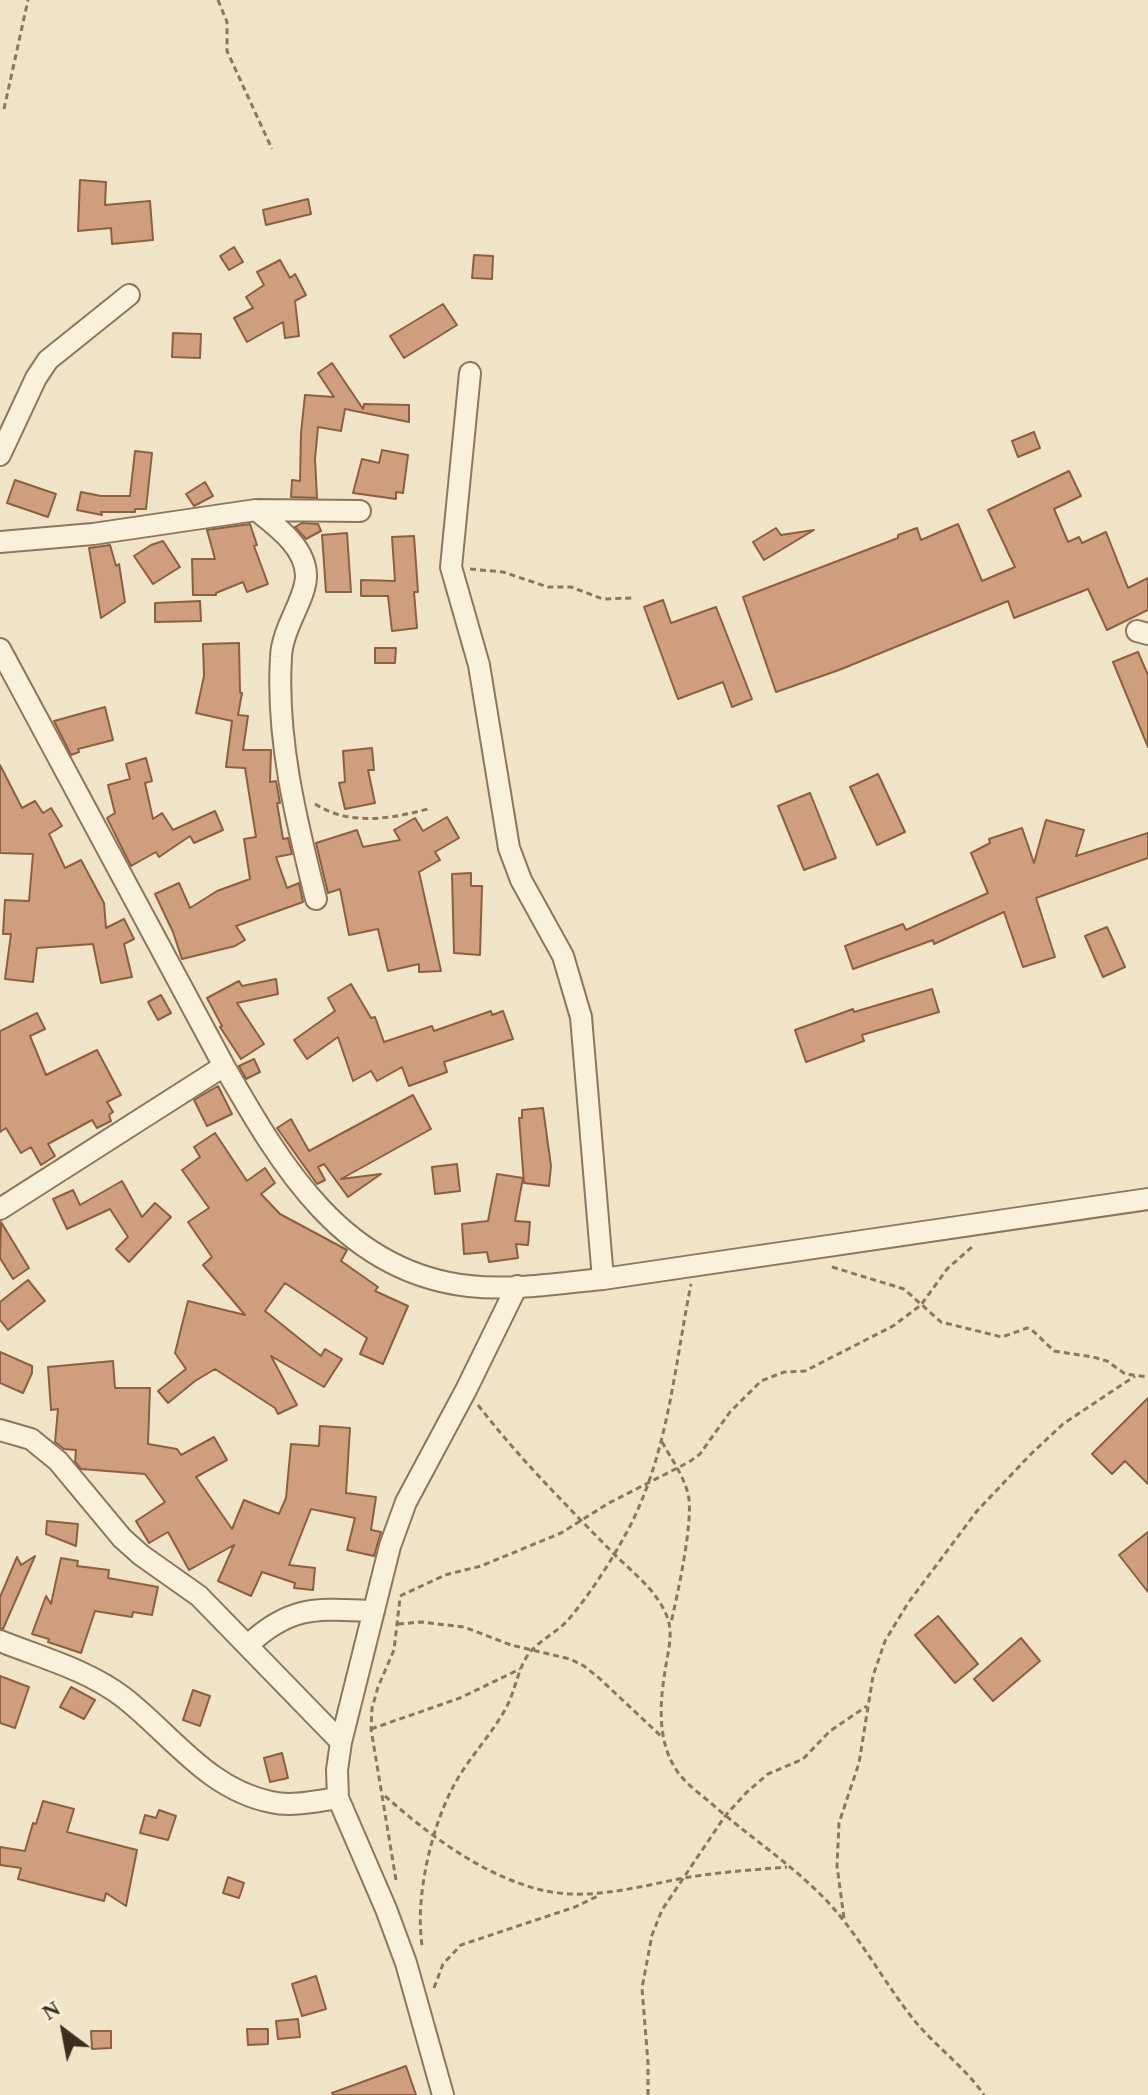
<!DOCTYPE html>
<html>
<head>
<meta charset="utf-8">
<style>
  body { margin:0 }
  #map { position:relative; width:1148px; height:2095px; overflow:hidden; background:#f0e4c8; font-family:Georgia,serif }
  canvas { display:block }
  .north { position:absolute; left:24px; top:1991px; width:80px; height:80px; -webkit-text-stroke:6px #f7eed8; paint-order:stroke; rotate:328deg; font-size:22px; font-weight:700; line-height:32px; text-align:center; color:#3d2e20 }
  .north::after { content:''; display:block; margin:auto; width:28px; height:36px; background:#3d2e20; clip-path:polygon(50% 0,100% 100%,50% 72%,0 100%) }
</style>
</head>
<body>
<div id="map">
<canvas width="1148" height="2095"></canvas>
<div class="north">N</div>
</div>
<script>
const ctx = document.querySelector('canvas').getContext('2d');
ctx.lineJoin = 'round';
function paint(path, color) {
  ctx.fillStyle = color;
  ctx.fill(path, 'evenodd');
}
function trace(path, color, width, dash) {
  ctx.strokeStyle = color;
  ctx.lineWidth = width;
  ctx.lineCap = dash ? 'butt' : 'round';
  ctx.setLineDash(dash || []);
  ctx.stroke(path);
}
const building = new Path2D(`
  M80 180 106 182 105 205 150 201 153 240 112 244 111 228 78 231Z
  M308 199 311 214 266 225 263 210Z
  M234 247 243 262 229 270 220 256Z
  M474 255 493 256 492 279 472 278Z
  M280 260 290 278 295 274 306 295 295 301 299 336 285 338 283 322 247 342 234 318 253 308 246 297 264 285 257 272Z
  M443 304 457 325 404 358 390 336Z
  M173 333 201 334 200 358 172 357Z
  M332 363 363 409 364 404 409 405V422L345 409 341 431 318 427 315 459 317 498 291 497 292 480 300 481 301 433 305 395 334 397 318 373Z
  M1034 432 1040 448 1018 457 1012 441Z
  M382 450 408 455 403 493 396 492V499L353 493 362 459 379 463Z
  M135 451 152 453 146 509H135V512H101L102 515 77 510 81 492 101 496H130Z
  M1069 471 1081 496 1054 509 1068 542 1079 537 1082 543 1106 532 1128 588 1148 578V610L1107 630 1088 589 1014 618 1008 601 839 670 776 692 743 597 898 538V535L917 528 921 540 958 524 982 581 1015 567 988 510Z
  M15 480 56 494 48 517 7 503Z
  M205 482 213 496 194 506 186 494Z
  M302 523 318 524 321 531 306 539 295 527Z
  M250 524 257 545 254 546 268 584 247 592 243 582 216 593V595H193L192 559H215L207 530Z
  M776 528 781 535 814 530 764 560 753 542Z
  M347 533 351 592H326L322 535Z
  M414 536 418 592H414L417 628 392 631 388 596H361V580L395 581 392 537Z
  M163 541 180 567 153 584 134 556 151 545Z
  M110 545 116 566 119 564 125 602 101 618 89 548Z
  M663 600 671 623 716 607 752 699 732 707 723 682 678 699 644 607Z
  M200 601 201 621 155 622V603Z
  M239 643 240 692 242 693 238 715 248 716 243 750H271L270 782 276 781 280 803H277L283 839 288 838 292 854 276 857 287 888 299 883 303 902 236 926 245 940 235 946 182 959 173 932 155 894 179 883 190 908 217 891 250 879 244 839 256 837 245 768 226 767 232 721 196 713 204 676 203 644Z
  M375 648H396L395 663H375Z
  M1138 652 1148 675V747L1113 662Z
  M105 707 113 740 78 749 79 752 71 755 54 721Z
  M372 748 374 770H368L375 803 345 809 339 783 345 782 343 751Z
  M146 758 152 781 145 783 153 819 162 813 173 830 215 811 223 830 194 843 190 836 159 857 156 852 131 866 107 818 115 813 108 785 130 779 126 764Z
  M0 765 22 808 35 801 43 813 51 808 62 826 49 834 65 868 81 860 104 903 106 928 124 919 134 939 124 944 132 977 101 983 93 944 37 948 33 982 5 979 11 934H3L5 900 29 901 33 854 0 853Z
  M878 774 905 832 877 845 850 787Z
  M810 793 836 858 804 870 778 806Z
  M447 817 459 838 435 852 440 860 419 872 441 971 419 972V964L388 971 378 929 349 935 340 889 328 893 316 843 357 830 363 847 400 840 394 830 415 818 423 831Z
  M1046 820 1084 830 1076 856 1148 833V858L1036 898 1055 957 1023 967 1004 912 934 944 933 940 853 969 845 946 903 924 906 930 988 893 971 853 990 843 989 839 1022 828 1034 863Z
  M471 873V886H482L480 955 454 953 452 874Z
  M1107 927 1125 967 1103 977 1085 936Z
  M276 979 278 994 237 1003 264 1044 241 1059 220 1027 222 1026 207 998 239 981 242 986Z
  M351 984 371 1018 375 1017 384 1042 432 1026 434 1031 491 1011 492 1015 503 1011 513 1039 444 1062 447 1072 409 1086 402 1067 377 1081 371 1071 353 1081 338 1037 307 1059 294 1040 335 1011 328 998Z
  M932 989 939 1012 862 1035 864 1041 806 1062 795 1030 853 1009 854 1012Z
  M161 995 171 1013 158 1020 148 1002Z
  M37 1013 45 1029 30 1036 46 1075 97 1050 121 1095 107 1102 113 1112 109 1115 111 1121 97 1128 92 1120 48 1144 55 1156 41 1165 31 1147 21 1153 6 1128 0 1132V1031Z
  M254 1059 260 1072 246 1079 239 1066Z
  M218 1086 232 1114 207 1126 194 1100Z
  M413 1095 431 1129 341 1179 381 1174 348 1197 324 1164 318 1167 325 1180 317 1184 277 1128 291 1119 309 1151Z
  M543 1108 551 1166 549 1186 524 1183 519 1118H522V1110Z
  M215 1133 247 1181 265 1168 275 1183 261 1194 280 1214 347 1250 341 1261 378 1287 375 1291 408 1306 383 1364 360 1354 367 1338 285 1283 265 1311 321 1356 325 1349 342 1359 324 1387 271 1356 297 1405 278 1414 275 1408 215 1369 195 1381 168 1403 158 1391 186 1369 175 1353 188 1301 245 1315 203 1265 212 1257 188 1222 209 1208 182 1170 200 1157 194 1147Z
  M457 1164 460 1191 435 1194 432 1167Z
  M497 1174 523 1178 515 1221 530 1222 528 1245 516 1244 518 1258 489 1262 487 1252 464 1254 462 1224 488 1221Z
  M122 1181 142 1217 155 1203 171 1217 129 1262 116 1249 128 1237 110 1209 67 1229 53 1199 73 1190 80 1205Z
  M1 1222 29 1268 13 1279 0 1258Z
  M28 1280 45 1301 8 1330 0 1320V1302Z
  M0 1352 32 1366V1373L23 1393 0 1383Z
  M113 1361 115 1388H150L148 1444 177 1449 181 1455 214 1437 227 1460 196 1477 232 1529 244 1500 279 1514 286 1498 291 1444 319 1446 320 1426 350 1428 346 1493 376 1497 371 1530 381 1532 374 1556 347 1550 355 1518 311 1509 289 1565 315 1568 313 1590 294 1588 295 1583 262 1572 251 1596 218 1581 234 1545 189 1570 168 1532 149 1543 136 1521 165 1502 145 1474 81 1469 75 1462 76 1450 64 1449 55 1442 58 1409 51 1410 48 1367Z
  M1148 1398V1484L1125 1461 1112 1474 1092 1454Z
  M47 1521 78 1524 76 1546 46 1534Z
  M1148 1532V1592L1119 1555Z
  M35 1556 3 1629 0 1628V1597L17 1557 21 1565Z
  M61 1558 78 1561 77 1566 109 1570 108 1578 158 1587 152 1615 133 1612 132 1617 95 1611 81 1653 48 1642 49 1639 32 1634 46 1596 51 1604Z
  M938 1616 978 1664 955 1683 915 1635Z
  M1021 1638 1040 1661 993 1701 974 1679Z
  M0 1676 29 1687 15 1728 0 1723Z
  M71 1687 95 1700 84 1719 60 1707Z
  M193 1690 210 1696 200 1726 183 1720Z
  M282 1753 288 1778 270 1782 264 1758Z
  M43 1801 74 1809 67 1832 137 1850 126 1906 106 1893 104 1901 18 1879 21 1868 0 1865V1847L25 1851 33 1823 36 1824Z
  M159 1810 176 1816 168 1840 140 1833 145 1815 156 1818Z
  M228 1877 244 1883 239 1898 223 1893Z
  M316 1976 326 2009 302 2016 292 1984Z
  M298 2019 300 2037 278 2039 276 2021Z
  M247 2029H268V2044L248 2045Z
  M91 2031H111V2048L92 2049Z
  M406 2066 416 2095H333L332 2093Z`);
paint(building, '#cf9f7d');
trace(building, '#8d5f41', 2);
const minor = new Path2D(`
  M470 373 451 567 479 665 509 848 521 880 563 956 581 1017 603 1279
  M0 455 36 378 48 360 129 295
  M256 510 360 511
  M0 542 93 534 256 510C276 526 306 547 306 576 306 599 282 628 281 657 276 738 296 820 316 899
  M1137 631 1148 634
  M0 649 224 1066C281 1165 342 1272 469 1286 513 1291 559 1283 603 1279L1148 1199
  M0 1209 224 1066
  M0 1430 31 1439 58 1461 122 1538 141 1555 199 1596 341 1742
  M0 1641C40 1657 88 1670 123 1697 171 1734 207 1789 271 1802 292 1807 317 1801 338 1798
  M248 1645C292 1604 318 1609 374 1611
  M443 2095 406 1963 386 1909 338 1798 337 1770 341 1742 390 1546 406 1502 466 1390 517 1286`);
trace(minor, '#8d765c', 24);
trace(new Path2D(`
  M218 0 227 22V51L272 149
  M4 109 28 0
  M470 569 503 572 548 587H571L603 599 632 598
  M315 804C350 826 390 819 428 809
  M832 1267 904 1289 941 1322 1002 1337 1027 1328 1032 1330 1054 1351 1093 1357 1107 1361 1125 1374 1148 1377
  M478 1405C519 1458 566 1505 613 1553 631 1571 654 1588 665 1612 674 1629 669 1647 666 1665 660 1700 656 1740 677 1771 686 1784 700 1794 712 1804 748 1836 790 1863 824 1898 859 1934 882 1980 914 2020 935 2046 965 2067 984 2095
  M662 1442C672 1460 686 1479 689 1499 692 1528 678 1592 671 1623
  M400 1596 445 1575 481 1566 561 1533 609 1503 689 1462 700 1454 730 1412 761 1381 784 1372 805 1371 893 1326 921 1305 947 1269 973 1246
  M398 1624 421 1622 464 1627 511 1645 570 1659 584 1666 599 1678 663 1738
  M371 1729 460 1698 520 1669
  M385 1796C428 1834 478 1872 534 1888 583 1903 636 1887 684 1878 718 1872 753 1870 787 1867
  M396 1880 371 1729 372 1708 378 1687 394 1650 400 1598
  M844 1918 837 1866 839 1823 859 1763 873 1676 885 1641 908 1603 977 1511 1031 1454 1063 1424 1135 1376
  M422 1945C415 1897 431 1829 453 1787 468 1758 492 1735 507 1706 516 1689 518 1666 531 1651 542 1639 557 1632 568 1620 592 1592 618 1551 634 1518 669 1444 675 1364 691 1284
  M434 1988 443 1964 461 1945 575 1907 600 1895
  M648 2095V2063L642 1988 652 1935 662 1910 725 1816 747 1792 768 1774 803 1759 830 1731 867 1706`), '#8d765c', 3, [6, 4]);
trace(minor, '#faf1dc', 20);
</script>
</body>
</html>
